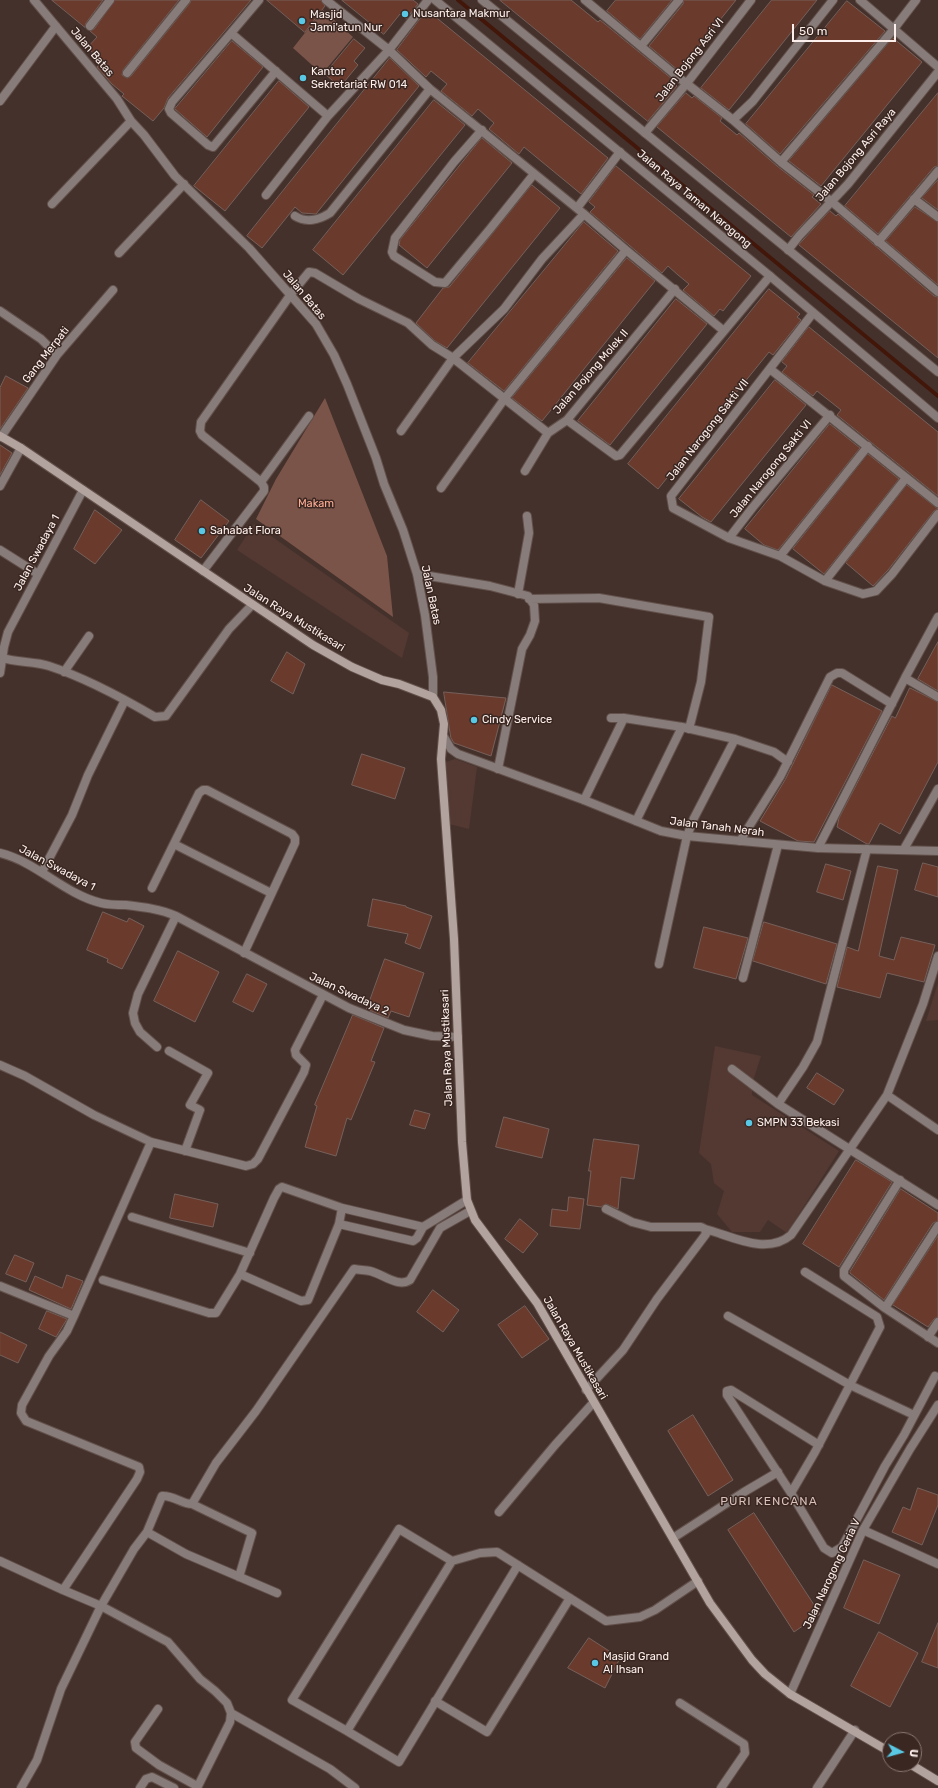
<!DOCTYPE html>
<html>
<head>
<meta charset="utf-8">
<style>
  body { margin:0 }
  #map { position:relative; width:938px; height:1788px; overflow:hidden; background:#45312c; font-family:Rubik,sans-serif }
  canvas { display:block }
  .north { position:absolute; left:882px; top:1732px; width:40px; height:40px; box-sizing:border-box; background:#3a2722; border:1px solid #887773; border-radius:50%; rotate:96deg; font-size:11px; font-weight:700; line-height:16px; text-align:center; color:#fdf0ec }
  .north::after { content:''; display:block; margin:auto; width:14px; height:18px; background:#59c8e5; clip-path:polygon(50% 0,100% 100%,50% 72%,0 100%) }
  .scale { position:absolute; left:792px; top:24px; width:104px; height:18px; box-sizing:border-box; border:2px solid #fdf0ec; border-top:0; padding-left:5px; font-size:12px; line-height:14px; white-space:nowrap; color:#fdf0ec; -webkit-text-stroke:3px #3a2722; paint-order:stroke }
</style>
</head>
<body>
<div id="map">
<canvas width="938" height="1788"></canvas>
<div class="north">U</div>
<div class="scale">50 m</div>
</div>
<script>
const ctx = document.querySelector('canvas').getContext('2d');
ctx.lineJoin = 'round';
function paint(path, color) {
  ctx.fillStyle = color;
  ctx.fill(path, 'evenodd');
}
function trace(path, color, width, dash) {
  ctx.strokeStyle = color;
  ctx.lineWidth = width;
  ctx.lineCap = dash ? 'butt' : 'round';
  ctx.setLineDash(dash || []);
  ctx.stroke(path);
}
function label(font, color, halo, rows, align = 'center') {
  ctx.font = font + ' Rubik,sans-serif';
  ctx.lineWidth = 3;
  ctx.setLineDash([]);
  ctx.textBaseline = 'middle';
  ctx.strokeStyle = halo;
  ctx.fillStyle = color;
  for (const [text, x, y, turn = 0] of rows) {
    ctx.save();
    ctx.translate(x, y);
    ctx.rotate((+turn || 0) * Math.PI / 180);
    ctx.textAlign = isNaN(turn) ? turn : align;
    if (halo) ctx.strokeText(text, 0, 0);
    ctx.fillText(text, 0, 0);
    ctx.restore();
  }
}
paint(new Path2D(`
  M254 524 409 633 402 658 237 550Z
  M455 759 477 767 469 829 449 824 446 762Z
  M938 983V1020L926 1021Z
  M715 1046 761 1056 752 1084V1095L839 1151 787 1233 768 1220 760 1232H732L717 1214 724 1191 714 1183 711 1164 699 1153Z`), '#533931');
paint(new Path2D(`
  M323 10 353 37 322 74 293 48Z
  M325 398 387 556 393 617 256 519 276 479Z`), '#7a5448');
trace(new Path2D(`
  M458 0 938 396`), '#42170a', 4);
const building = new Path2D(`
  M52 0H103L86 23 85 27Z
  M115 0H179L123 70 122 75 127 78 131 76 190 3 191 0H251L168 98 164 108 153 121 122 96 124 94 112 84 97 67 102 60 87 48 97 37 90 31 94 29Z
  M267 0H321L325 6 305 32Z
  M342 0H413L418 4 406 19 400 14 384 34Z
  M500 0H571L598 22 600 20 672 79 671 81 677 86 648 121Z
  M616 0H672L640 39 607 11Z
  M684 0H736L679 71 649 46 683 4Z
  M772 0H817L729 110 701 88Z
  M847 1 885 31 780 154 746 124Z
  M427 10 608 158 581 194 524 147 519 154 489 129 494 123 478 109 472 116 441 91 447 84 431 71 426 77 397 50Z
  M893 38 922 62 821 186 789 161Z
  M354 39 365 48 354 61 358 65 340 87 325 74Z
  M232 41 263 67 207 137 175 109Z
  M390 58 419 86 316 214 302 213 295 207 262 248 247 236Z
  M279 81 309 107 225 211 194 186Z
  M686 93 692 98 694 96 722 118 720 121 737 135 739 133 777 166 814 195 812 197 821 204 791 237 657 127Z
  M938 93V166L934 167 878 234 845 206Z
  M434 100 465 125 343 275 313 250Z
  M482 138 512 163 427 268 399 245 400 240Z
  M616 166 751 276 723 311 720 309 714 316 683 290 689 284 678 275 668 266 662 273 590 212 595 207 589 202Z
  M938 180V210L922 198Z
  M532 185 560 208 447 348 435 341 416 323 443 288 449 287Z
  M915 207 938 222V285L886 241Z
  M830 211 836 216 838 214 934 296 938 297V358L799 245Z
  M584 222 618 251 504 391 468 363Z
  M627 258 655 281 542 421 512 398Z
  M769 289 800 314 797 317 801 320 773 355 769 352 658 489 628 464Z
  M676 299 707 324 610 445 578 421Z
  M809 327 938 432V496L837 415 841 410 817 391 813 396 782 372 787 366 782 362Z
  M6 376 28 388 0 429V388Z
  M775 380 806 405 711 522 702 517 679 499Z
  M830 424 860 448 778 550 764 545 745 529Z
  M0 445 12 453 0 475Z
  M868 454 899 479 824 574 793 549Z
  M907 485 938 509 934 511 888 570 873 586 846 563Z
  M201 500 229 521 201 558 175 540Z
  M95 510 122 530 95 564 74 549Z
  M938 642V691L918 679Z
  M287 652 305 664 293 694 271 681Z
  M832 685 882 711 814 842 798 841 760 821 785 780Z
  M910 688 938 702V762L900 834 880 823 869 844H867L837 827 839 818 892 716 895 718Z
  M444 692 506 698 491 756 454 743 451 738Z
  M362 754 405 768 395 799 352 785Z
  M923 863 938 867V897L915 890Z
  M826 864 851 871 843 900 817 892Z
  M878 866 898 870 879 956 894 960 901 937 935 945 924 982 887 973 880 998 837 987 847 947 858 951Z
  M373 899 406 906V907L432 916 420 949 405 943 408 934 368 926Z
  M103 912 127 922 129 918 144 926 122 969 107 962 108 959 87 950Z
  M764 922 837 944 826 984 753 961Z
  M704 927 748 938 736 979 694 968Z
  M178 951 219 972 195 1022 154 1001Z
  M385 959 424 973 409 1017 391 1011 388 1018 367 1009Z
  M247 974 267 984 253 1012 233 1002Z
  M353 1015 384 1028 371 1061 375 1062 351 1120 347 1118 336 1156 305 1147 317 1106 315 1105Z
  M817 1073 844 1090 834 1105 807 1088Z
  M415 1110 430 1114 425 1129 410 1125Z
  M504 1117 549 1129 542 1158 496 1147Z
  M594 1139 639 1145 634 1179 621 1177 618 1209 606 1204 601 1207 587 1205 591 1171H589Z
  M856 1160 892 1182 839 1267 803 1244Z
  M901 1189 938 1213V1221L933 1223 884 1300 850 1273V1272Z
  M175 1194 218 1204 213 1227 170 1218Z
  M569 1197 584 1199 580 1229 550 1226 552 1209 567 1211Z
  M520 1219 538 1234 523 1253 505 1239Z
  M938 1236V1317L934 1319 928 1327 893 1305Z
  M15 1255 34 1263 26 1282 6 1274Z
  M67 1275 83 1281 71 1309 29 1290 35 1276 62 1288Z
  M433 1290 459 1310 443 1332 417 1312Z
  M525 1306 549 1339 522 1358 498 1325Z
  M47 1311 67 1319 56 1337 39 1329Z
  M0 1332 27 1345 18 1363 0 1355Z
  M693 1415 733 1480 708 1496 668 1431Z
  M918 1488 938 1495V1505L922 1545 892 1532 903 1507 910 1510Z
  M754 1513 820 1614 794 1632 728 1530Z
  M864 1560 900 1575 879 1624 844 1608Z
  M938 1623V1668L922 1662Z
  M879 1632 918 1653 890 1707 851 1686Z
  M589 1638 620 1658 605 1688 568 1668Z`);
paint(building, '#6a3b2d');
trace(building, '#76605a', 1);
const minor = new Path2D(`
  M34 0 117 99 131 121 144 135 175 176 249 248 316 324 334 355 347 384 376 458 384 484 403 530 417 574 425 615 433 677V697
  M326 0 389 50 428 0
  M585 0 673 73 733 120 781 162 832 202 938 292
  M860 0 938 67
  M90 26 110 0
  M231 33 259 0
  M641 46 679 0
  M276 71 213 147 208 145 171 113 169 109 172 102 231 33 328 116 389 50 430 89 584 214 626 250 724 331 620 455 616 456 567 420
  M127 73 186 0
  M0 101 56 26
  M733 120 753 101 833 0
  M482 130 454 162 395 238 392 252 394 256 435 282 445 283 490 229 534 174
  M645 133 687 83 751 0
  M781 162 893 30 916 0
  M266 195 328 116
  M914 199 938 217
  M52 204 131 121
  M577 208 620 152
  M295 216C306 223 319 220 330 213L430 89
  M878 242 938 171
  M788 250 799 236 848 184 938 72
  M119 253 184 184
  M0 311 41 339 57 355
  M813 313 671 496 673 508 729 538 780 556 825 581 863 594 876 591 892 574 938 514
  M724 331 770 276
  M770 369 938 503
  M401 431 453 358 504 309 542 259 584 214
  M1 437 57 355 113 290
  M525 471 548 433 567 420 675 289
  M261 482 309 416
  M0 486 21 448
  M441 488 505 398 626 250
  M729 538 753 507 830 415
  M0 550 38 574
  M780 556 868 446
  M203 571 264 491V487L261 482 202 435 200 431 201 422 291 294 309 272 315 273 359 299 408 323 432 345 453 358 548 433
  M417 574 490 586 528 596 534 605 535 621 530 635 522 649 498 769
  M825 581 906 478
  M518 594 529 533 527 516
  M529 599 599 598 709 617 701 682 689 729
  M0 657C15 663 33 661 49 666 86 678 121 697 155 717L166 716 229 629 252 605
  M64 672 89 636
  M0 673 4 647 8 632 83 490
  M905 678 938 697
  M611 718H624L682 727 735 739 774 752 788 762
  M584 800 624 718
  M636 821 682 727
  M740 841 780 777 830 677 837 673H842L892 704
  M174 844 271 893
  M818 848 905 678 938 617
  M0 853C37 862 64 894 101 903 109 905 118 905 126 905 143 907 160 909 176 916L349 1008 404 1030 432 1036 458 1037
  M42 872 72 815 88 775 125 700
  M152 888 199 793 203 790H207L292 834 295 838V843L244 953
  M659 964 687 836 694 818 735 739
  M743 978 778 845
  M157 1047 140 1032 135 1023 133 1013 138 994 176 916
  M169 1051 208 1073 190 1105 200 1110 185 1151
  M0 1065 25 1076 94 1115 151 1142 246 1166 253 1164 258 1159 304 1072 306 1065 296 1055 295 1050 323 995
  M732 1069 778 1104 938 1205
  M887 1095 938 1130
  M778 1104 803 1067 817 1042 867 849
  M151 1142 74 1316 67 1331 49 1356 22 1405 21 1413 26 1421 139 1467 140 1472 137 1479 63 1590 101 1606 168 1642 200 1679 215 1691 227 1703 231 1713 230 1722 197 1788
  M900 1180 844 1270V1276L885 1308 938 1343
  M132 1217 250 1253
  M339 1224 413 1241 417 1238 423 1227 467 1200
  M705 1229C732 1236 766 1256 791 1235L887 1095 923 1004 938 956
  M240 1274 301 1301 308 1300 339 1224 342 1208
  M103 1280 209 1313H216L240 1274 274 1198 279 1189 282 1187 342 1208 423 1227
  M0 1286 74 1316
  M885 1308 938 1226
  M728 1316 850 1385 914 1415
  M928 1337 938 1322
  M586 1390 623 1350 657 1299 706 1234 705 1229 701 1227H651L632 1222 606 1209
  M819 1445 731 1390 727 1391V1395L791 1493 824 1548 832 1553 842 1547 885 1466 904 1435 935 1376
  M791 1493 815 1452 880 1327 877 1317 805 1272
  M192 1504 252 1533 239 1577
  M499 1512 555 1445 593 1403
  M863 1530 938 1564
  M147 1532 186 1554 277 1593
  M673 1538 744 1492 778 1472
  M0 1561 63 1590
  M452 1561 399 1529 292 1700 347 1731 452 1561 480 1553 497 1552 606 1621 640 1617 655 1610 698 1581
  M790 1694 863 1530 910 1449 938 1405
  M435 1701 487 1732 570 1598
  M680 1703 744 1744 745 1753 721 1788
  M158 1709 135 1742 136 1748 159 1765 197 1786
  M231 1713 330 1769 355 1788
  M347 1731 399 1762 518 1565
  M21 1788 37 1760 61 1689 101 1606 134 1549 147 1532 162 1496C173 1495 182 1504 192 1504L216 1463 256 1411 354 1269C359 1270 365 1270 370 1271 383 1274 398 1288 410 1280L440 1228 470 1211
  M140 1788 146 1779 152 1777 174 1788
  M817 1788 855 1730`);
const tertiary = new Path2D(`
  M435 0 770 276 938 418
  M482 0 938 372
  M444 737 451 749 458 754 584 800 661 831 687 836 818 848 938 851
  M904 849 938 789`);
const secondary = new Path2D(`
  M0 436 21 448 313 645 352 667 382 680 399 684 433 697 441 710 444 724 441 759 454 939 462 1142 467 1200 475 1220 537 1303 710 1603 752 1660 765 1674 790 1694 890 1752
  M910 1764 938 1781`);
trace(minor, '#62504b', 10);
trace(tertiary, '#62504b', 10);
trace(secondary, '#62504b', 10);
trace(minor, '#877c79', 8);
trace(tertiary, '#877c79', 8);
trace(secondary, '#b3a39e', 8);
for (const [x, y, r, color] of [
  [405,14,4,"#59c8e5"],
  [302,21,4,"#59c8e5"],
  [303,78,4,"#59c8e5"],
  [202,531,4,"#59c8e5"],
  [474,720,4,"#59c8e5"],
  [749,1123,4,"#59c8e5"],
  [595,1663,4,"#59c8e5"]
]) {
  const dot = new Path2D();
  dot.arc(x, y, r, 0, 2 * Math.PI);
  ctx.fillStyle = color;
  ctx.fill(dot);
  trace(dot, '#3a2722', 1.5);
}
label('11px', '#fdf0ec', '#3a2722', [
  ["Nusantara Makmur",413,14],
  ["Masjid",310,15],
  ["Jami'atun Nur",310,28],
  ["Kantor",311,72],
  ["Sekretariat RW 014",311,85],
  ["Sahabat Flora",210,531],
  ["Cindy Service",482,720],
  ["SMPN 33 Bekasi",757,1123],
  ["Masjid Grand",603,1657],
  ["Al Ihsan",603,1670]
], 'left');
label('11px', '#fdf0ec', '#3a2722', [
  ["Jalan Batas",92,52,50],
  ["Jalan Bojong Asri VI",690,60,-52],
  ["Jalan Bojong Asri Raya",856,155,-50],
  ["Jalan Raya Taman Narogong",694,199,40],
  ["Jalan Batas",304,295,50],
  ["Gang Merpati",46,355,-52],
  ["Jalan Bojong Molek II",591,372,-49],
  ["Jalan Narogong Sakti VII",708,430,-52],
  ["Jalan Narogong Sakti VI",771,469,-51],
  ["Jalan Swadaya 1",37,553,-62],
  ["Jalan Batas",431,595,78],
  ["Jalan Raya Mustikasari",294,618,32],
  ["Jalan Tanah Nerah",717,827,7],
  ["Jalan Swadaya 1",57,868,28],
  ["Jalan Swadaya 2",349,994,25],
  ["Jalan Raya Mustikasari",447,1048,-92],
  ["Jalan Raya Mustikasari",575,1348,60],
  ["Jalan Narogong Ceria V",832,1574,-65]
]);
label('11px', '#ffae96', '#3a2722', [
  ["Makam",316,504]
]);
ctx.letterSpacing = '1px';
label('12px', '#d9c0b9', '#3a2722', [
  ["PURI KENCANA",769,1502]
]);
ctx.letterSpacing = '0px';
</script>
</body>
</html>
